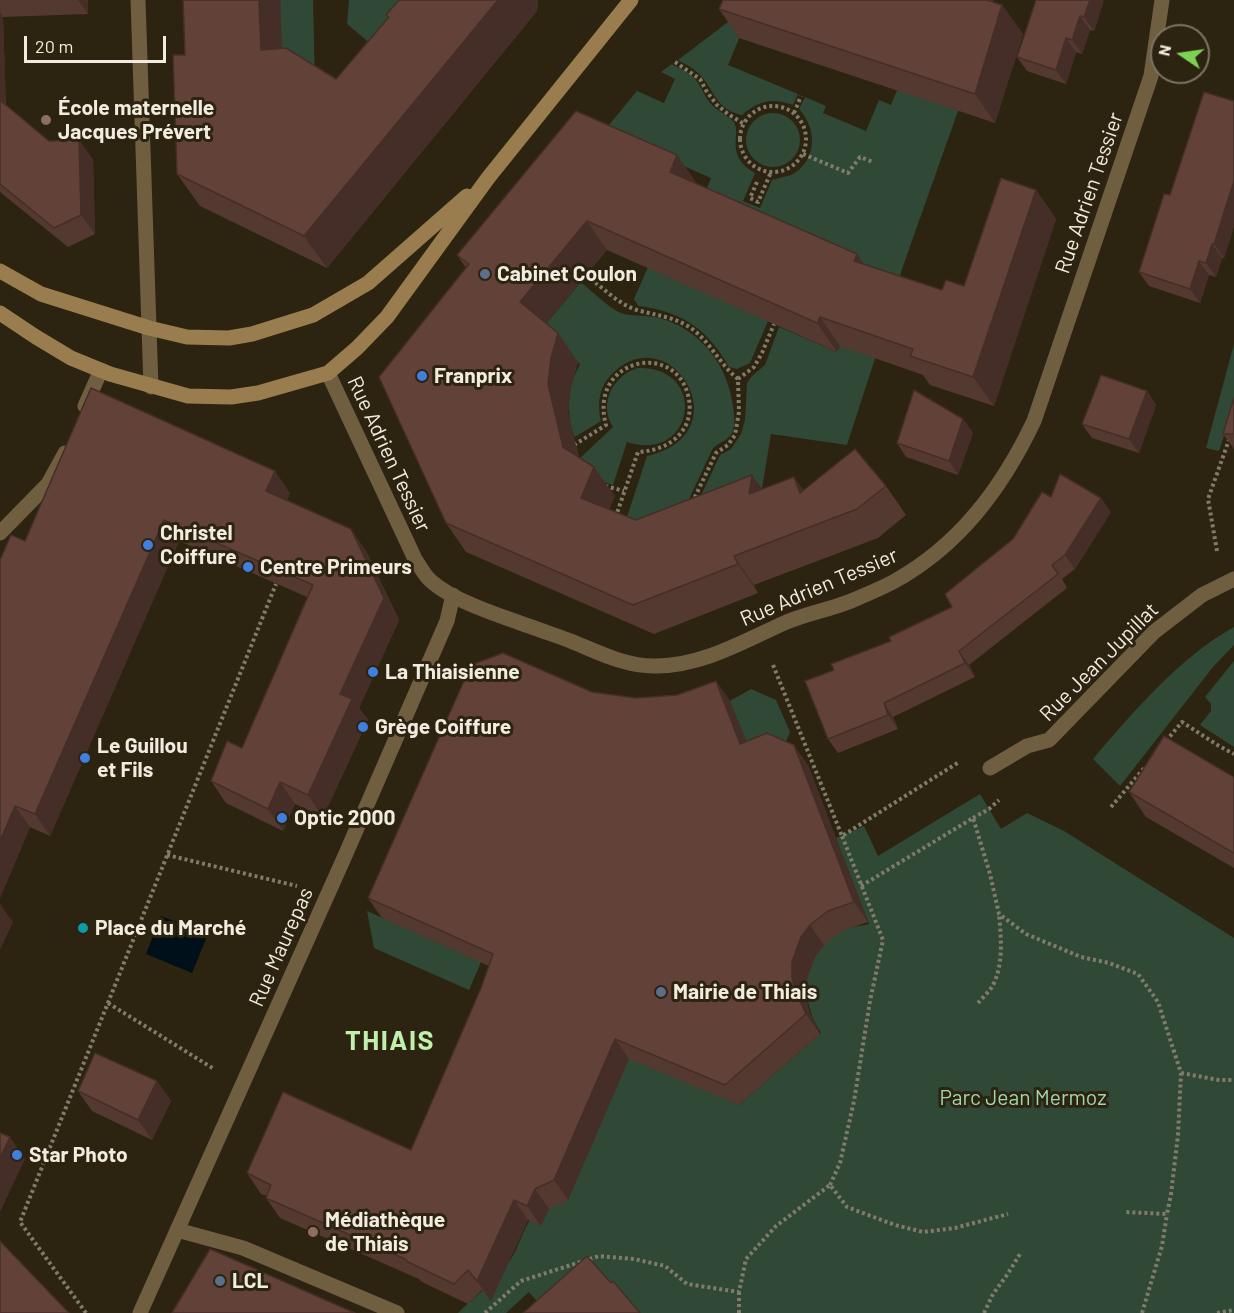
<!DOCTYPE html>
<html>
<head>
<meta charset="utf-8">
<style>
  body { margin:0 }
  #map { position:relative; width:1234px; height:1313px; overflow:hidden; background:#2c2410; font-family:Barlow,sans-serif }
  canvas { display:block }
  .north { position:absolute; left:1150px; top:24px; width:60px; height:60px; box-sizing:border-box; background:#2c2410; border:2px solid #7b7463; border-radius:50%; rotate:283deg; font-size:16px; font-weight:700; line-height:24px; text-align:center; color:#f1ecdf }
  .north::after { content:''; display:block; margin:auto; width:21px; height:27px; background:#7dd154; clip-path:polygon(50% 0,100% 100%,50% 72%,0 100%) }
  .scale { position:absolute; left:24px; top:36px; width:142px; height:27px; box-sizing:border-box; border:3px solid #f1ecdf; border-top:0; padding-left:8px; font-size:18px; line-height:21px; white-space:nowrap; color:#f1ecdf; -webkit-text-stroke:4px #2c2410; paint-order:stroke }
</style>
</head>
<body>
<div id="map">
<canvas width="1234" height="1313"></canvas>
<div class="north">N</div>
<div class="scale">20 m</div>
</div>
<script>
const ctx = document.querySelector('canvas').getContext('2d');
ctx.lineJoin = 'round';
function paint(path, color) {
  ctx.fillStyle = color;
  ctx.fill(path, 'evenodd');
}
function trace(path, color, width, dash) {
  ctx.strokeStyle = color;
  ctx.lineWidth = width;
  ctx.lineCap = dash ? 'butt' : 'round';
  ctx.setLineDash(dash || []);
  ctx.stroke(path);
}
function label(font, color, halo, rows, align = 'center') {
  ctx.font = font + ' Barlow,sans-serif';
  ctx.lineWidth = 6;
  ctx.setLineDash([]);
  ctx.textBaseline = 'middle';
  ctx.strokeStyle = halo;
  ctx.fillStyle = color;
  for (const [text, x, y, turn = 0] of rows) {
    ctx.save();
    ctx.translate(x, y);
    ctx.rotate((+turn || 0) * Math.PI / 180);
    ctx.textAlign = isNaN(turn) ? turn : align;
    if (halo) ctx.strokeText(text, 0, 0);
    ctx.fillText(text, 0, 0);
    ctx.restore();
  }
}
paint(new Path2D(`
  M280 0H313L315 84 283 86Z
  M349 0H417L397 66 347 24Z
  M757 0 754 3 728 65 798 94 793 105C772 97 758 101 742 115 714 109 715 89 698 73 692 67 685 64 678 60Z
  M927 0H993L958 111 902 269 890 312 847 445 771 434 759 507 680 540 720 455 731 449 741 434 745 420 747 383 752 376 765 365 779 327 837 352 700 205 711 178 604 131 637 91 664 103 675 79 661 72 672 64C681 69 693 74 698 83 703 90 705 97 710 103 716 110 727 115 733 121 743 132 723 155 755 173L743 201 760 208 772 180C778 178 785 177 791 175 817 162 818 129 799 109L805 97 826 106 823 113 866 131 879 100 891 105 923 28Z
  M746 140a27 27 0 1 1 54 0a27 27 0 1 1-54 0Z
  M655 251 768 321 750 363 737 369 729 367C708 329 681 311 638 306L634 299Z
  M581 282C589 289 612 310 621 313 633 317 651 314 666 320 703 333 728 367 733 406 734 414 736 425 732 433 727 442 717 442 712 450L677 525 626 520 647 456C744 434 670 315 612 374 599 387 597 403 601 421L575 437C565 413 568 386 580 364L540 331Z
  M1234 344V405L1219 451 1206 448Z
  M638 368C709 366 695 464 627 442L613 485 604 482 578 460 613 427C598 404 613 375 638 368Z
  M1234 627V645L1213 667 1120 786 1093 759C1133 712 1180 657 1234 627Z
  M1234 661V747L1200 725 1211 711V704L1205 697Z
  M751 689 776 700 790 732 781 753 756 766 730 701Z
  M980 794 1001 829 1027 813 1064 831 1234 938V1313H547L529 1292 506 1313H458C473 1298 496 1281 508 1264 528 1235 522 1205 568 1200L628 1060 625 1051 739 1105 821 1033C798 997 801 954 842 931 850 927 860 926 869 924L836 838 864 826 878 856Z
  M367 911 481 962 469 990 374 948Z`), '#2f4936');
paint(new Path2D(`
  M161 916 208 934 192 973 146 954Z`), '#00101a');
trace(new Path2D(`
  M675 62 700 79 707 92 717 105 728 114 744 124
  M740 139a33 33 0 1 1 66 0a33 33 0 1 1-66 0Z
  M794 113 801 96
  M803 154 848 173 860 157 873 162
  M757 182 750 198 758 202 771 172
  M586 275C602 287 618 304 637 310 654 315 670 316 686 325 709 338 718 363 738 379L739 412 735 435 728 445 716 453 693 501
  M738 379 754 367 762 353 774 324
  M574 445 606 425C588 359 674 340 688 395 691 406 690 417 685 427 675 444 657 451 638 452L616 516
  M605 486 624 491
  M1217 551 1208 499 1230 437
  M773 665 842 836 959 762
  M1166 741 1182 722 1219 746 1234 754
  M1111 807 1146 766
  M973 818 989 809 999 800
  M167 855 297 886
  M861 886 973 818 990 874 999 914 1026 934 1081 957 1109 963 1138 974 1158 1002 1181 1073 1178 1135 1171 1194 1167 1214 1124 1212
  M108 1003 214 1069
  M978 1003C983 997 990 991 993 985 1004 963 1001 937 999 914
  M1181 1073 1219 1080H1234
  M830 1185 840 1163 854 1101 870 1001 883 940 842 836
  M739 1292V1313
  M86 1313 20 1222 276 584
  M485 1313 521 1281 599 1256 634 1259 665 1266 687 1284 739 1292 746 1259 776 1226 830 1185 847 1207 895 1225 923 1232 955 1228 1008 1214
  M984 1313 993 1294 1007 1275 1020 1254
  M1142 1313 1162 1246 1167 1214
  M1217 1313 1234 1310`), '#817b6a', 4, [3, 3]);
trace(new Path2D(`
  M85 406 101 370
  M0 533 48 484 65 453`), '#705e41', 15);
trace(new Path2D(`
  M328 373 415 559C420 566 424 575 431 581 453 601 500 616 529 626 542 631 555 635 568 640 596 651 623 666 654 666 699 667 743 642 782 624 804 614 829 610 851 601 865 595 880 589 893 582 959 546 1002 488 1034 421L1151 76 1162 0
  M990 768 1027 746 1049 740 1154 632 1202 595 1234 579
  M177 1230 243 1248 397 1313
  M140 1313 344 858 447 621 453 595`), '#705e41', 15);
trace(new Path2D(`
  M138 0 151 387`), '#705e41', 15);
trace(new Path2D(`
  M0 271 41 294 149 328 187 337 229 338 252 334 313 315 368 283 467 196
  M0 313 36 337 71 358 110 374 188 396 231 397 258 393 328 373 357 348 387 317 488 178 631 0`), '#9a7d4e', 15);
paint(new Path2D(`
  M0 0H88V14L3 17 6 105 49 141 93 159 95 234 68 247 0 192Z
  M183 0H280L282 49 336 79 388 18 386 15 399 0H538L537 11 327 268 200 206 177 174 185 55Z
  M1036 0H1104L1094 31 1090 30 1082 54 1076 52 1066 84 1027 71 1017 57Z
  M1002 5 1023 34 995 123 739 38 719 9Z
  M1234 101V226L1224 258H1222L1216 277 1209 275 1200 303 1149 286 1139 272 1170 195Z
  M677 155 697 184 864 264 942 290 964 286 1036 190 1056 219 994 406 930 385 923 375 840 346 837 352 607 250 546 323 558 333 578 362 571 387 568 413 579 457 615 496 609 509 636 520 762 489 804 490 886 486 906 515 878 538 754 585 758 593 654 634 466 552 446 523 466 268 457 255Z
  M1147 391 1156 405 1139 453 1092 438 1082 424Z
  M1234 398V449L1223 434Z
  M963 419 973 433 958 475 906 457 897 443Z
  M290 493 287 501 366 551 399 620 359 708 368 720 323 817 295 804 283 831 226 803 211 781 242 748 307 597 179 541 50 836 30 827 0 898 25 541Z
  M1051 497 1111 512 1075 569 1062 579 1067 588 969 665 975 677 893 717 898 729 838 753 828 739 834 670 891 641 952 607Z
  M716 681 730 701 746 742 808 765 868 922 842 931 824 945 815 957 806 982V997L809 1011 820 1034 739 1105 629 1059 568 1200 549 1209 541 1226 528 1220 491 1301 482 1290 468 1304 422 1282 419 1279 280 1218 266 1198 267 1196 261 1194 247 1173 411 1150 481 988 489 966 382 918 368 898 592 692 636 698 677 695Z
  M1234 777V868L1146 817 1129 792Z
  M157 1081 171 1101 152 1140 92 1111 78 1091Z`), '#543930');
paint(new Path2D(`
  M78 0H88V14Z
  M259 0H280L283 82 261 50Z
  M498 0H538L537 11 327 268 304 236Z
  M1090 0H1104L1094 31 1084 17Z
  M1002 5 1023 34 995 123 975 94Z
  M0 12 3 17 6 113 0 104Z
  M1080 16 1090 30 1082 54 1072 40Z
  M1066 38 1076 52 1066 84 1056 70Z
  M79 140 93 159 95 234 81 215Z
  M677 155 697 184 670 172Z
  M1234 181V226L1224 258 1214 244Z
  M1036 190 1056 219 994 406 973 377Z
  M587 221 607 250 540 331 520 302Z
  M1212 244 1222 258 1216 277 1206 263Z
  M857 254 877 283 854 261Z
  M1199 261 1209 275 1200 303 1190 289Z
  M820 317 840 346 837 352 817 323Z
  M558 333 578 362 571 387 568 413 583 476 563 447 548 384 551 358Z
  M1147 391 1156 405 1139 453 1129 439Z
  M963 419 973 433 958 475 949 461Z
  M594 467 615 496 601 527 581 498Z
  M275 471 290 493 281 513 266 491Z
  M752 475 773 504 749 494Z
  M794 477 815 506 800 493Z
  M1101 498 1111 512 1075 569 1065 555Z
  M164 520 179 541 50 836 35 814Z
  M351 529 366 551 399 620 359 708 368 720 323 817 308 795 340 694Z
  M734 556 754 585 758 593 738 564Z
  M959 651 969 665 975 677 965 663Z
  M716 681 730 701 754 764 740 744Z
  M884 703 893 717 898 729 888 715Z
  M794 745 808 765 868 922 854 902Z
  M280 782 295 804 283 831 268 809Z
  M15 806 30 827 0 898V841Z
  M0 904 13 922 0 950Z
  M810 925 824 945 815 957 806 982V997L809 1011 820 1034 806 1014 795 991 792 977V962L801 937Z
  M615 1039 629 1059 568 1200 554 1180Z
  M157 1081 171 1101 152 1140 138 1120Z
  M10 1137 25 1159 0 1212V1158Z
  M535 1189 549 1209 541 1226 527 1206Z
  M514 1200 528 1220 491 1301 477 1281Z`), '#452e27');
const building = new Path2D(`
  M183 0H259L261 50 286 48 336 79 389 17 386 15 399 0H498L304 236 177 174 173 55H185Z
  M723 0H987L1002 5 975 94 719 9Z
  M1036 0H1090L1084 17 1080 16 1072 40 1066 38 1056 70 1017 57Z
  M1204 92 1234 101V181L1214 244H1212L1206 263 1199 261 1190 289 1139 272 1164 194 1170 195Z
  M0 100 49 141 79 140 81 215 54 228 0 184Z
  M576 111 677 155 670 172 857 254 854 261 942 290 946 280 964 286 1001 178 1036 190 973 377 910 356 913 349 820 317 817 323 587 221 520 302 558 333 551 358 548 384 563 447 594 467 581 498 636 520 752 475 749 494 794 477 800 493 855 449 886 486 857 509 734 556 738 564 633 605 446 523 379 377 469 264 457 255Z
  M1101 375 1147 391 1129 439 1082 424Z
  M91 388 275 471 266 491 351 529 384 598 340 694 352 699 308 795 280 782 268 809 211 781 227 741 242 748 313 585 164 520 35 814 15 806 0 841V560L11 535 25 541Z
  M914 390 963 419 949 461 897 443Z
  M1234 398V434H1223Z
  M1060 474 1101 498 1065 555 1052 565 1058 574 959 651 965 663 884 703 888 715 828 739 805 681 834 670 831 664 891 641 889 637 952 607 945 594 1013 539 1042 492 1051 497Z
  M503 653 592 692 636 698 677 695 716 681 740 744 767 733 794 745 854 902 828 911 810 925 801 937 792 962V977L795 991 806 1014 725 1085 615 1039 554 1180 535 1189 527 1206 514 1200 477 1281 468 1270 454 1284 408 1262 405 1259 266 1198 271 1185 247 1173 283 1092 411 1150 481 988 493 954 368 898 471 665Z
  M1164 736 1234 777V853L1129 792Z
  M95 1053 157 1081 138 1120 78 1091Z
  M0 1133 10 1137 0 1158Z
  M0 1241 69 1313H0Z
  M210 1249 355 1313H172Z
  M587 1256 611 1283 613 1281 640 1313H523Z`);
paint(building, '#624238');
trace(building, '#452e27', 1.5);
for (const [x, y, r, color] of [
  [46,120,6,"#8d6e63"],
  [485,274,6,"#5c6f8a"],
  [422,376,6,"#3f7fe0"],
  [148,545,6,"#3f7fe0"],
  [248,567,6,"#3f7fe0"],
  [373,672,6,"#3f7fe0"],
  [363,727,6,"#3f7fe0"],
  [85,758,6,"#3f7fe0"],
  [282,818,6,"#3f7fe0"],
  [83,928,6,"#0f9aa8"],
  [661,992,6,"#5c6f8a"],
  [17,1155,6,"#3f7fe0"],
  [313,1232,6,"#8d6e63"],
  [220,1281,6,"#5c6f8a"]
]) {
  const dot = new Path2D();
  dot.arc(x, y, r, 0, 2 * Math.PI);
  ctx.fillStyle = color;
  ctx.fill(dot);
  trace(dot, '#2c2410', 2);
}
label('bold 21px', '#f1ecdf', '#2c2410', [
  ["École maternelle",58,108],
  ["Jacques Prévert",58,132],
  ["Cabinet Coulon",497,274],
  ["Franprix",434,376],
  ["Christel",160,533],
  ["Coiffure",160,557],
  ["Centre Primeurs",260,567],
  ["La Thiaisienne",385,672],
  ["Grège Coiffure",375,727],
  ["Le Guillou",97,746],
  ["et Fils",97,770],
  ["Optic 2000",294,818],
  ["Place du Marché",95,928],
  ["Mairie de Thiais",673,992],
  ["Star Photo",29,1155],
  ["Médiathèque",325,1220],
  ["de Thiais",325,1244],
  ["LCL",232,1281]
], 'left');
label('21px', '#f1ecdf', '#2c2410', [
  ["Rue Adrien Tessier",1089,193,-71],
  ["Rue Adrien Tessier",389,454,65],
  ["Rue Adrien Tessier",819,587,-23],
  ["Rue Jean Jupillat",1099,662,-45],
  ["Rue Maurepas",281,947,-66]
]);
label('21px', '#a0d5ad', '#2c2410', [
  ["Parc Jean Mermoz",1023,1098]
]);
ctx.letterSpacing = '1.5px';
label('bold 27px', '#c1f0ae', '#2c2410', [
  ["THIAIS",390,1041]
]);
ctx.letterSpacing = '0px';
</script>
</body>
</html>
